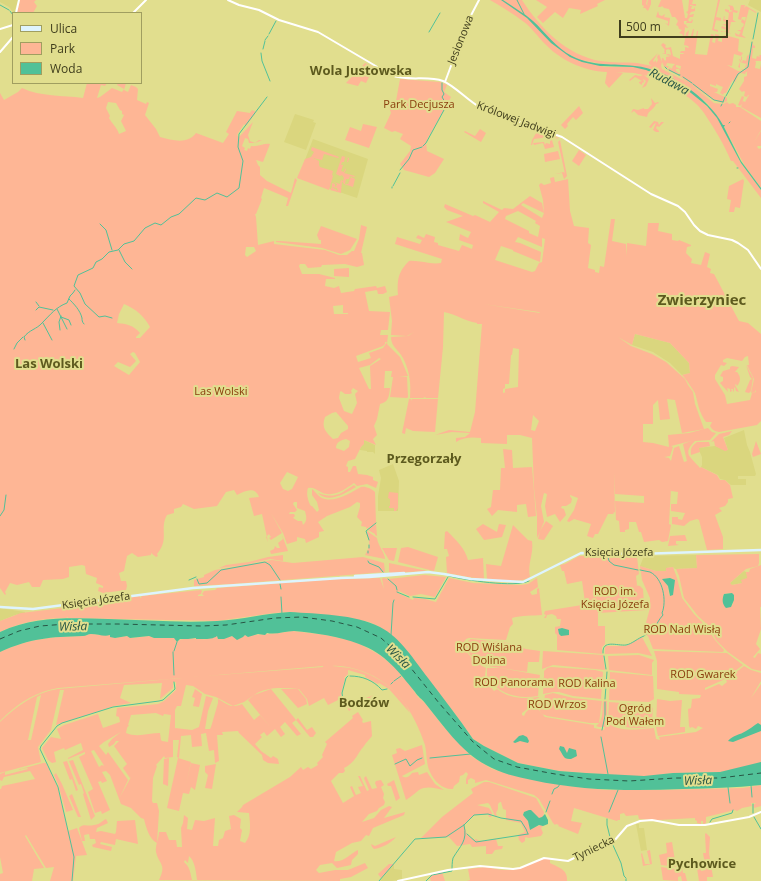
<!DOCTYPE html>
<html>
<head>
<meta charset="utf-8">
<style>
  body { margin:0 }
  #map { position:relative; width:761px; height:881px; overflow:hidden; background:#e1de8e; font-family:"Open Sans",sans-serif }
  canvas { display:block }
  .legend { position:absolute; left:12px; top:12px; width:130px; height:72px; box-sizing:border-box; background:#e1de8e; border:1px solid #a09e60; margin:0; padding:5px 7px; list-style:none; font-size:12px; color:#3f3d1c }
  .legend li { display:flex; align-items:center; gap:8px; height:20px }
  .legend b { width:20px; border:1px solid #a09e60 }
  .scale { position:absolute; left:619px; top:20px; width:109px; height:18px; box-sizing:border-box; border:2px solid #3f3d1c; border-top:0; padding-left:5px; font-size:12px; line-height:14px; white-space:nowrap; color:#3f3d1c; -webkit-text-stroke:3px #e1de8e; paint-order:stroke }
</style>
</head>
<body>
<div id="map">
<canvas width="761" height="881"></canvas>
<ul class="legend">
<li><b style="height:5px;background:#def4fe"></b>Ulica</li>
<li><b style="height:11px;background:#feb695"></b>Park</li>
<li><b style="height:11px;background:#51c198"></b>Woda</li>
</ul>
<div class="scale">500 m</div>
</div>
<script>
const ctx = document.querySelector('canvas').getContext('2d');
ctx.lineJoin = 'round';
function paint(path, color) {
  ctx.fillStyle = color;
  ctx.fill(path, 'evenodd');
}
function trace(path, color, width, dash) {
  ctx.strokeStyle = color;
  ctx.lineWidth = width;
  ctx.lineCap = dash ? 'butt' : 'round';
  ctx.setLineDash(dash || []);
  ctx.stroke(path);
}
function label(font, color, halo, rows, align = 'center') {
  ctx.font = font + ' "Open Sans",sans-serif';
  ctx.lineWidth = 4;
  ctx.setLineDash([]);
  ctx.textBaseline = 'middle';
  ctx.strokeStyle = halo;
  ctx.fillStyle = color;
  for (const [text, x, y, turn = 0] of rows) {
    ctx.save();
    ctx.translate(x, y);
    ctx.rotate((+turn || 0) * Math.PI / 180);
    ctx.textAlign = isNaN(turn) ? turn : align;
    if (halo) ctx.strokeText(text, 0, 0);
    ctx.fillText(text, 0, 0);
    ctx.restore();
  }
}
paint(new Path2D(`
  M0 0H18L14 13 9 7 0 2Z
  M750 0H761V12L748 5Z
  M295 114 314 120 313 122 316 123 306 150 284 142Z
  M313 139 368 159 357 198 298 178Z
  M635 334 670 343 689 363 690 373 682 375 670 363 653 352 632 345Z
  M744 430 747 445 750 452 756 474 755 476H738V479H746V485H731L725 480 720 479 718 475 701 467 702 465V457L698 448 715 446 728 450 724 438Z
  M364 440 375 445V454L373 452H367V451L360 450V449Z
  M393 464 399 481 398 511H378V496L381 478 379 470Z
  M696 555 697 568 675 569 673 567 666 568V571H656L640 566 644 556Z
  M744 571 746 572 748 578 742 583 731 585 730 583Z
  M0 608 25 612V613L15 615 0 621Z
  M636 824H639V828H644L647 850 641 851Z
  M394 864V869L402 870V879L392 881H380Z`), '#dad67e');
paint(new Path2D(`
  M20 0H36L34 2 37 6 33 13H17Z
  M490 0H522C540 28 566 55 600 61 612 63 625 62 637 63 642 64 647 65 652 66L649 64V62L658 53 653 61 654 62 656 60V63L658 60 657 57 659 54 662 62V58H663L665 61 666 60V57L671 56 666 55 668 54 671 55 670 50 668 49 666 50V54H662L665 53 664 51 665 50 661 45 663 43 666 45 665 47 667 48 671 47 673 56 680 59V54H684L683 53H680L681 51H685V47L689 48 688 46 684 45 686 33 689 30 688 36H691L693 29H694L693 36H696L697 31H698L695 54 707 55 711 34 714 35 712 42 715 43 716 36H715V34L719 35 718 41 722 42V37L725 35 739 39 738 51 743 53 741 56 742 57V60L740 61 742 62 743 60 746 61 747 56 750 54 752 42 753 43V45L755 46V48H752L753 49 752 58 756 59 757 56 760 57 759 55H761V61H755L756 62 755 68 760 69 761 64V118L743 108 741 107 742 104 740 106 738 105 742 96 744 97 742 103 743 101 745 102 749 95H748L747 97 744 96 745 92 744 91 742 92 739 89 744 81V77L747 76V72L749 71 746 72 745 74 741 73 739 74 735 82H733V79L726 93H724L723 95 720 93 723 87 720 86 719 90 720 86 716 84V86L710 84V86L718 89 717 92H714L727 98V101L722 103 713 100 679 76 681 66 676 65V67L680 69 679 71V69H676V71L679 73 678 75 668 70 670 67 671 69 672 68 673 66 675 64 667 63 666 66H669L667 69 664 66 662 62 661 66 662 69 689 83 714 103 723 104 727 102 729 104 733 103 736 105V107H740L761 121V130L754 142 761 131V146H758L757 147 759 149 761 148V188L745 166 724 127 725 125 723 126 708 104 697 96 696 97 710 109 719 120 741 163 761 190V198L733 161H731C724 144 714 128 704 113 694 97 662 80 644 75L649 79 646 86 642 88 646 81 643 79 644 82 642 83V85L639 83V82L642 81 635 77 630 81 629 80 635 75 640 76 643 75 634 73 616 72 623 73 609 88 605 83 607 72C583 71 560 60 544 43 537 36 532 28 524 22 514 14 502 7 490 0ZM734 54 741 56V60L739 59 740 62 738 67 740 68V62L746 64 748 61 744 69H741L743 70 747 66 744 71H738L727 65 732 66ZM583 60 606 65 634 66V67H604Z
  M536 0H605L597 4 598 6 580 14 581 10 569 8 563 18 555 12 543 23 537 17 547 7Z
  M642 0H647L646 4 649 6 647 4 648 0H651V4L648 11 645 8H643L644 6 642 5Z
  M661 0H682L685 18H687L688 14 686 12 688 11 689 0H693L692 4H696V6L690 5V6H692L691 9H694L695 7V11L691 12 689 15 694 14 693 17H690L688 20 690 22 692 20 691 19 693 20 692 23H686L687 21H684V24L687 25 686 26 688 27 691 25 687 28 685 27 684 37 682 34 679 33 682 30 679 29 678 26 676 25 678 21 675 17H672L669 9 664 8 662 6 661 7H658Z
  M718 0H720L716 17 721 18V21L716 20 714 29 718 30V32L712 30Z
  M728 5 733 6V8L734 7V10L738 11 737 13 733 12V20L736 22H731L729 32 731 34 726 32H721V31L724 32 727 30 721 28 722 26 727 28 726 26 722 24H726V22L723 21 724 16 725 17 724 19 728 20 729 13 725 11V9L729 10V12L733 11 730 10V7Z
  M741 5H745L744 8 746 6 756 12V13L749 9 742 35 746 38 736 36 735 34V33L739 35 740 33 741 32 737 30H741L742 27H743L744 24 741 22 742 19 745 21 746 17H742L741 20 738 19Z
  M658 11 659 15 662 16 665 14 664 17 670 18 669 26 665 23 668 24V21L656 17Z
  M365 63 374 67 366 83 361 81 358 86 346 83Z
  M400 79 440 82 447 85 444 92 451 97 428 138 426 142 427 151 444 159 435 173 429 177 404 170 400 164 410 151 411 146 400 139 403 134 395 131 392 132 384 128 391 113 387 101H396Z
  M87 83H107L105 86 101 85 97 98 100 97 112 88 122 92 124 89 117 85 118 83H126L124 90 128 92 131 85 136 87 138 89 137 100 146 104 147 102 149 103 145 115 156 129 160 137C172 140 187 145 196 133L223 143 229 134 226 132 237 111 250 113 252 110 256 112 246 126 244 124 237 135 239 137 253 122 248 135 250 141 255 143 259 140 262 141H260L255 143H249L248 139 245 138 242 146 245 148 244 150 247 151 248 148 250 149 251 146C258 147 264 143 270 144L263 162 256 160 258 165 260 167V175L267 181 291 193 295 178 297 180 288 206H286L288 198 264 188 261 198 262 199 256 214H255L256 217 258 245 274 241V244L325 250 339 255H347L352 251H354L359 239 361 225 367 227 361 253H362L364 265 357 267 345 264 322 265 321 267 308 268 305 264H300L299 266 302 274H319L335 278V279H326L325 286 334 288 339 286 341 293 354 291 355 289 376 286 377 288 385 286 387 292 383 294H378L377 290 365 292 369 311 390 312 388 330H381L380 335H388L387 344 400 357 408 376 399 377H407L408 397 407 398 390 397 393 377H391L392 371H385L384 388H390C389 396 389 402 380 404L377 419 374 426 377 435 373 439 376 445 364 440V444L361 447 355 459 348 461 346 466 348 467V472H350L353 466H356L358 474 367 475 373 477V480L378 482 376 488 367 484 357 486 354 483C344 490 332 499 319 491 315 489 313 487 308 488 306 493 308 502 311 506H312L317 512 319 510 317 502 312 495V489C316 492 319 498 325 499 336 502 352 492 361 487 365 486 372 489 375 492L376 523 372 526 376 524 377 536 375 535V534L368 530 371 527V526L367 529 366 527 361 526 362 522 357 517 360 507V503L357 502 350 507 327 516 318 522 324 531 319 532V537L306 543 305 539 297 537V541L287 544 283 533 271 513 282 533 271 540 269 538 271 537 269 534 266 537 268 542 262 514 254 516 249 498 259 497C255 486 245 491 237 495L234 490 226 492 217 506 194 509 183 504 181 507 174 509V513L167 515C159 529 170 539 157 554L158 556 156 557 151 553V555L138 557 132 553 127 556 124 571 119 573 121 581H126L127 586 126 590 103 593 98 591 99 587 103 588V586L96 583 97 578 86 574 85 566 82 565 69 567V577L63 579 43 580 40 587H32L29 582 17 585 10 583 5 592 6 594 5 595 0 588V93L4 100 18 92 22 88C41 97 62 95 83 98ZM108 102 116 103 120 110 122 111V114L124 115 121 121 126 131 119 134C117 127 112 124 109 118L110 116 106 108ZM246 247H254L256 251 247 257 245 255ZM124 304C136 309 144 316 150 327L140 338H136V337L140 333C133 325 127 324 117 323L119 314ZM343 305V313H348V314H334L333 306ZM385 342H387L383 348 369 353 371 358 358 362 356 356 383 346 385 344ZM133 352 135 353 140 362 129 375 114 366 118 362 130 367 136 361 130 354ZM379 358 381 359 370 366 371 389H369L359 368 370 365ZM353 388 358 391 355 394 357 403 352 414 344 411 339 398 340 392 341 391 345 394H350L352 393 351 391ZM336 412 348 426V429L341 433 338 438 333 439C326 432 321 428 325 417L332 413ZM346 439 350 441 349 447 344 451 336 448C336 442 341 440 346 439ZM287 472 298 477 292 489 288 491 283 489 280 483ZM294 502H297V508L305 511C306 516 308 520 303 525L302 521H298L293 518 295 516 294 514H289L290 512H295L297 510 293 504Z
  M651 98 655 103 658 102 659 103 656 104C654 110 648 110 647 117L638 115 634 111 631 113 633 109 638 110 644 108V109H648L652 104Z
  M579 106 583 113 576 120 573 117 567 124 568 126 565 129 561 125Z
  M654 121 658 122 659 125 661 122H664L659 127 657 126 656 128 659 131V132H656L653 130 656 123 654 124 651 128 649 127Z
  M363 124 377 127 369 148 345 140 350 127 361 131Z
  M480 129 486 133 481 142 464 132 465 131 475 136Z
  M538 130 559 138 556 139 557 138 547 135 542 138 534 139 532 145H531L532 140Z
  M552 140 554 147 545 149 543 143 534 145 533 143 544 142 545 145 546 143 550 144V141Z
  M560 140 567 176 564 179 562 173 555 174 564 172 565 174 558 142Z
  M312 147 339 157 338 158 324 154 322 160 313 158 319 161V165L320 167 333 171 332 175 333 176 329 190 297 178 305 159 311 157 314 152 311 150Z
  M579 150 586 155 579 166 572 161Z
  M558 151 560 159 545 162 544 154Z
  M342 156 349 158V159L348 162H347L348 158 345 157 344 162H342L341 165H343L341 171 344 172 345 168 346 170 344 173 355 176 354 177 350 176 349 179H346L345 184H348L351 177 355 179 353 187 344 184 342 181 341 193 330 190 332 187 338 191 337 188 332 187V183L335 184V186L336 187 337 184 333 182 340 184 341 180 343 181 344 178 342 175 340 176 336 174Z
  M554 177 555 182 568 179 570 211 574 226 589 228 588 243 591 245 588 268 595 270V272L599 273 600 266 604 267 611 219H615L612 241 626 244 627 256V243L646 246 648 223H659L658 231 672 234V240L678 241 679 240 691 245V246L687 247 686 253 692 259 691 263 701 265 705 252 710 254 707 267 711 269 710 273 714 274 739 321 748 323 761 334V421L757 425 719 432 715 431 712 429 710 426 712 422H706C699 413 698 403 695 393 694 391 684 376 682 375L690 373 689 363 670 343 635 334 632 345 618 337 631 346 652 354 666 362 685 379 688 385 693 392 695 404 704 429 682 433 675 400 667 399 670 419 660 420 658 400 653 405V424H643V442L653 443 669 447 668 435 689 433 708 428 712 432 716 433 710 440 695 441C682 454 690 456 700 468L701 467 717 475 720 480H725L730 485 733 498 728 499V502L725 506 719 508 722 511 715 515 723 537V549L707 550 699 520 697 519 690 521 684 526 672 524V517H678V519L682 520 685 513 671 511V504H677L678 492 671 491V488L669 524 671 525 668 541 662 542 659 540 644 542 641 532H639L636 522H629V529L625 530V532H620L619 521 616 520 615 501 644 503V496L615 494 614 472 615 512 613 513 614 514H608L598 534H595L593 538 587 536 591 524 574 519 569 522 567 521 574 510 578 498 570 495V496L572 499 571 503 566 506H562L561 508 564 509 566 515 560 522 555 514 547 517 545 506 547 494 544 493 541 506 544 522 540 531 546 521 553 526 544 540 538 539 540 532 537 538V517L534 488 532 438 520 435H507V444L481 443V438C472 437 464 437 456 442V438L465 437 470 433 452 432 435 435 449 430 470 432 475 412 482 324H477V323C465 321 455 314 444 312L443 347 438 398H426L425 397 423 398H410C411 383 410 372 403 358 399 350 391 347 391 337L408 336 414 332 407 336 391 335 392 321 389 297 398 295C397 280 398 272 409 261 420 260 430 265 441 263L442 259 395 244 397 237 420 244 422 240 416 238 418 235 424 238 426 234 435 237 434 242 438 243V245L459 251 462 245 472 249 473 245 459 240 460 234 468 238 471 232 446 222 463 216 447 210 444 207 445 204 473 216 475 215 490 222 499 212 483 203V201L502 210 504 208 513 209 530 196 542 203 544 213 543 200 539 185 541 183 544 185 551 183 550 178ZM523 203 544 213 542 218 521 205ZM518 211 536 221 535 223 540 226 538 237 529 233V231L505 219 506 216ZM518 237 542 247V238L545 239 542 262 539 263 535 271 532 272 495 260 501 246 513 250V251L540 262 541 252 520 243 515 242ZM483 304 539 312 540 313ZM513 348 519 349 518 387 505 389V392H506L503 393V389L505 388V384H509L511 355H512ZM748 356 749 365H747L754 379 751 393 755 392V390L756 392 752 393 750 400 727 404 725 395 715 379V375L721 365 724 366 727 363 723 362V360L727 358 742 361 745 357ZM533 415 539 421 535 431 531 430ZM691 441 683 444 687 461 684 462 679 446 674 448 671 461 669 458 664 457 670 456 673 447 671 446Z
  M743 179 744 181 740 208 735 207 734 212H729L731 200 727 199 729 186Z
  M321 226 357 239 350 250 341 254 322 248 276 242V241H280L321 244V240H319L317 235Z
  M349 268V277L334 276V269Z
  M746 365 753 378 751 391 749 393 745 392 750 380 752 379 750 377Z
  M732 366 739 367 735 372H737C741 377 741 381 737 386L736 384 735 385 739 392 736 391 735 387 734 388V391L733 392V389H731L732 391 730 392V389L727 388 728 392 720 383 721 382 723 381V377L720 376 723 371 730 369V367Z
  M409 399H411V401L412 399H438L435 432 413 431 406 428 405 434 402 433Z
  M732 431 729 435 723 437 728 450 725 451 715 446 714 441 711 442 719 434Z
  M756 441 761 454 753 457 752 454Z
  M697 442H709L710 446 699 448 700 452 691 455C690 448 692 446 697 442Z
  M503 449 512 450 513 468 532 467 536 516 528 517 526 504 517 505V512L498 510 492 516 487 509 491 507 493 490H500L501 468H505Z
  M354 485 356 487C345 493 329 504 318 493 335 499 340 494 354 485Z
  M389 492 398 493V508L396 511H394V508H389V506H390V499L388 498Z
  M483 524 497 532 499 524 506 525 502 537 484 540 476 529Z
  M513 525 528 540 532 541C534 554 527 564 530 577 518 584 500 580 487 579L486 564 501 566Z
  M367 531 377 538C378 546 385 553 385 559L365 555C370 546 371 543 366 533Z
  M447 531C456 540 465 548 468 560L483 558 484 579 468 577 447 573 446 557 449 556 447 549H444L445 532Z
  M282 535 288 551 271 554 270 551 274 549 275 546 277 548H280L278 543 283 539Z
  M685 535 687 541H676V544L679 545 668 546 670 536Z
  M408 547 438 557 434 571 398 562 401 548Z
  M382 548H397L394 561 389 560Z
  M759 554V563L758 566 746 569 730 583 732 585 742 583 741 580 747 578 746 572H749L750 569 761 565V607H760L761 629 756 644 760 649 753 657 755 658 758 653 761 654V671L752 669 745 664 728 652 716 640 709 626 698 616 684 598 679 576 676 569 697 568 696 555ZM732 593 733 604 731 606 723 596 724 594Z
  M283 555V561L270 559 244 565 219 568 226 565 249 562 268 557Z
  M579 556 637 557 639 574 636 576 637 585H635L640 586 643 589 644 604 648 606 647 610 598 613V626H605V644L602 647V654L557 650V635L555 633V627L560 626 561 619H557L556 616 552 614 547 615 546 618H544L546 615 544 614 545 611 582 605 585 602 582 581 567 584 564 571H562L560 565 565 564Z
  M363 557 384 563 385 572 232 584 194 586V580L204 577V575L215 570 272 560 293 563Z
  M389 563 427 571 391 573 389 572Z
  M640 566 656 571H666V568L673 567 677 578 682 598 694 614 706 626 715 640 724 650 723 652 653 649 648 636 645 634 644 630 650 608V598L642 580ZM670 578 674 586 671 596 669 595 668 586 663 579Z
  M424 575 446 577 435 597 421 594 410 596 399 591 398 593 413 600 414 598 425 599 436 602 449 578 473 583 521 585 528 584 537 578 538 587 530 592 532 595 537 594V589L539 588 542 615C532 616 522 615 512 618L513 624 510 627 506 640 469 638 466 639 460 648 463 652 465 650 476 663 486 668 485 675 488 681 487 683 494 691 497 689C510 699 524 699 539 697L536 702 533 701 535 703 522 713V715L524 716 526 712 534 705 545 717 594 725V728L604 730 605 727H599L596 726C604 721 602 710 603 702L604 701H607V723C622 733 638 729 654 728L656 739 660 740 659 737 696 732 703 728 698 726 696 729 692 727 690 728 689 726 688 709 691 708 692 699 700 698 701 695 679 694V692L657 689V661L654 651 727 653 743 665 723 680 705 688V690L719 684 722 686 727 682 726 680 744 666 751 670 761 673V681L751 698 761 684V763L722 772 673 773 653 776 638 777 559 771 518 763 484 746 473 739 453 711 380 627 369 622 350 618 290 612 274 613 217 621 68 618V617L66 618C43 618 21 622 0 632V621L21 613 63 608H66L67 610 69 606 140 596V598L142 597 141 596 201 590 202 591 201 594 198 595V596H204L202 594 204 591 215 590 217 588 337 579 380 578 384 589 382 579 383 578 389 579Z
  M293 631 326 635 349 640 360 644 380 655 398 670 401 676 407 681 418 697 425 703 443 726 471 756 492 769 512 775 569 786 606 790H658L743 788 761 785V806L754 808 753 805 756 803H751L752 806 742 808 737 811 735 810 706 817V823L703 824V821H701V824L697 823V821L695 820V818L658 820 639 819 638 815 626 816 624 813 620 814V820H618L617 821 574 808 571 821 582 823 578 834 558 826 559 825 556 824 555 825 553 823 539 799 534 795 486 780 475 783V780L471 778 468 780V784H466V779L468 774 466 772 463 775 460 776 459 782 454 786 453 789C443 790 434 781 430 772 426 764 427 754 425 745 414 712 396 683 362 671 352 668 342 665 332 666 339 667 347 667 354 669 377 675 400 691 410 713L389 689 379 683 378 684 365 677V675L348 670V674L344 678 345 679 341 693 342 698 328 705 324 698 309 706 307 699 299 689C283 688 268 686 254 695L271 689 296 720 298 718 307 730 312 727 316 733 313 737H310L296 720 292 723 301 734 297 736 285 722 280 727 285 734 281 737 275 729 267 736 264 732 260 735 262 737 255 744 261 751 271 758 273 756 278 759 279 764 268 763 263 760 262 755 239 733 238 731 222 732 223 735H217L219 761 215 763 214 750 209 751 206 733 201 734 202 746 192 747 191 735 181 736 179 758 177 757 179 740H173V757L165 758 164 756 156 765 157 766 153 778 152 801 153 803H157L159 811 157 843C149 839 146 827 144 819L141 818 131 808 121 804 110 775 106 771 102 772 107 781 102 783 101 781 98 782 110 810 102 814 101 811 95 813 88 792 93 789 79 757 85 754V752L68 759V758L83 750 81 743 65 750 64 748 54 752 56 762 52 763 48 760 42 748 51 737 61 739 57 729 64 725 98 714 103 728 120 722 119 717 116 716 117 708 158 704 164 701 176 690V682H173V688L160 699 162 683 124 685 120 698 131 703 114 706 56 725 64 690H60L51 730 38 747 41 762 0 773V722C18 705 34 693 58 689L182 678 58 688C33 693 18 703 0 721V652C31 638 50 637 83 636 86 636 88 634 91 634 98 634 103 636 110 635L115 638 127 636 132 638 149 636 154 638 174 637 177 642C183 636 199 640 207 639 210 638 213 637 216 636 221 636 228 637 234 636 254 635 274 634 293 631ZM323 666V667L193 677H194ZM186 685 193 686 205 694 216 697 233 706 244 702 254 695 248 700 271 728 260 715 254 720 242 704C231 709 227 704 218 699V703L211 727 210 729H205L208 711 213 698 206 696 199 727 192 730 175 728V710L177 706H181ZM41 695 31 740H28L37 697ZM156 713 163 716 164 714 171 715 168 742 162 741 161 740 160 733C149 733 137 738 126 733L127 728 129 725H128L131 715ZM121 732 112 739 108 744 109 747 114 744 116 741H119L114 746 127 764 123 768 130 778 131 777 120 797 128 780 108 752 106 755 99 746 104 742ZM94 750 103 764 104 766 102 765 99 767 91 751Z
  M642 637 652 656 638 653 605 654V648L606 646H626Z
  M471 639 508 643 526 649 540 651 539 662H528L527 672 481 665 475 661 465 648 466 642Z
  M543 651 603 655 605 670 553 665 542 669Z
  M639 655 654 660 652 663V675L609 670 608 656Z
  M551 667 595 670 603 672 601 699 573 696 559 692H554L543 694 544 676V671L547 668Z
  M487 668H500L540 675 539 682H536L539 683 538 696C517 699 501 695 487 678Z
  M610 672 653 676 654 699 649 702 609 700Z
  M195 689 202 694 199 707 193 706 195 698 192 697Z
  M281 689H298L306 699 307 704 298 708Z
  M553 693 573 698 602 701 599 723H590L547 716 542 714 537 707 540 701H544L545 695Z
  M374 695 370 697 371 699 353 708 349 711 346 705Z
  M657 699 670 701 682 700 680 727H685V732L658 736 656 727Z
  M609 702 648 705 653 708 652 721 654 722V726C639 730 623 728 608 722Z
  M358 712 363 720 362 721 363 723 371 721 372 736C370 739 366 742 364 746 357 754 355 763 344 768L345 771 343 773H339L331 781 343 803 354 796 350 787 352 786 356 795 361 793 358 787 363 786 358 776H360L367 791 369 790 364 778 366 776 372 789 377 788 375 783 376 781 381 780 384 785 381 787 384 794 383 798 385 802 384 805 379 808 377 811 369 814 362 822 374 818 381 810 389 806 392 807 384 818 405 812 404 815 373 828 369 836 366 835 361 841 352 843 336 852 334 861C343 863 351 853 358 850V854L352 860 351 865 337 868 332 863 320 865 316 870 319 873 335 870H348L365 863 368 868 351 877 340 879V881L159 880C167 864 159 865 156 852 155 846 159 838 159 832H166L169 840H176L177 847H182L181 828 183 823 184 815 188 818 187 829 192 830 195 820 204 821 215 818 213 846H218L219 840 223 838 225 831 231 829 229 816 234 815 241 819 240 828 242 830 240 841 245 843C252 835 250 823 249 813L237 812 242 807 243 805 290 777 301 767 303 770 308 767 311 769 318 765 317 763 323 757 322 755 327 744 325 742 353 718 352 716ZM189 856C195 861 196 872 197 880H192C190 872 190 867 184 862L185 860 188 863Z
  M422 745 425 764 402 776C406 779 409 777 412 773L418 772 419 775 427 772 435 784 444 790C437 789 427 785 419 790 415 793 411 797 406 800L392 755 397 753 396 749 400 748 405 751Z
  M169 758 168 786 163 784 164 759Z
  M178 758 191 762 186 785 191 763 200 765 195 790 191 787 189 794 183 793 179 811 167 808Z
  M73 760 95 816 91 820 83 794 84 793 81 784 79 785 69 761Z
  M67 761 78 790 76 791 72 779 70 780 63 762Z
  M43 763H46L58 788 68 831 77 828 87 855 76 856 73 881H50L54 867 46 868 26 835 25 836 44 868 34 869 32 881H0V874L3 873 0 857V789H1L2 786 35 779 30 771 4 777 2 781 0 780V774L5 772V775L28 769 27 768 17 770Z
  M216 764 212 789 205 788 208 775 205 772V766Z
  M56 773 62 784 73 810 66 812 58 784 54 775Z
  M394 780 400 798 396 801 391 786H388L387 784Z
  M484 782H489L536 798 544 812 543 817 539 818C532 814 534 811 524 812L523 815 528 821 530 829 541 825 543 826 541 828 543 833 541 836 528 838 526 837 525 838V841L522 843 519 840 518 835 525 832 521 823 506 820V810L503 809 501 802H500L498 804V809L496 813 497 817 495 816 490 805 488 803 477 805 489 808 492 813 491 817H489L488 814 474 815 464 825 467 835 474 840 476 839C481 843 490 840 496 839L498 846H503L502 849 495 850 492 854H486V846L472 847 470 844 457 846 449 837 421 838 442 817 473 793 471 789Z
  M72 794 81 817H78L69 796Z
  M106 819 108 823 97 828 96 832 101 831 115 834 116 832 117 821 135 820 138 844 116 839 115 845 101 842 100 844 112 847 111 851 93 847 92 845 96 843 95 839H90L89 834 84 835 85 841H82L79 828C84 823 87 827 94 825 99 825 102 821 106 819Z
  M706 833 710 837 709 853 713 877H707V881H699L696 862 699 861 701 871 706 870 703 853H706L705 834Z
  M396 837C391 843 382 848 374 849L372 847 371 844 375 846Z
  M672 842 676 867 661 865 659 855 667 853 666 843Z
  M650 850 652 864 643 866 641 854 642 853 645 864H650L647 851Z
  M543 858H550V863C560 868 568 870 567 881H467L470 880 468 869 485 867 502 870H514L522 868Z
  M680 861H681L683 873H685L687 881H682L681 876 678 877V881L663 880 661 867 681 870Z
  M389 864H394L381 878 378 874Z
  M442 872 445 881H431L430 878 433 874Z`), '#feb695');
paint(new Path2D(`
  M501 0H503C513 7 524 13 533 21 546 33 556 48 572 56 594 67 612 63 635 66 667 69 708 97 723 125H725L724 127 741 161 761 188V190L741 163 717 118 707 106 691 93 675 82 646 70 633 67 600 66 582 62 570 57 551 43 527 18Z
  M670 578 675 580 673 595 670 596 668 586 662 579Z
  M732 593 734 595V600L731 607 726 608C722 604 722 599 724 594Z
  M290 612C317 614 355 614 380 627 401 638 414 660 428 678 443 698 459 718 473 739L484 746 518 763 559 771 586 773 644 776 673 773 720 772 761 762V785C735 788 709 788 683 789 632 791 582 791 532 780 517 777 500 773 486 765 460 751 443 725 425 703 422 699 418 697 415 692 398 671 386 654 359 644 339 636 315 633 294 631 285 631 276 635 267 633L265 635 258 634 248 637 245 635 243 637 237 640 232 636 224 639H218L217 636C212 640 203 639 196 639V638L188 639H180L177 642 174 638H154L149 636 130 638 127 636 115 638 110 637V635C104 637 98 634 91 634 88 634 86 636 83 636 50 637 31 638 0 652V632C35 616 70 618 108 619 144 620 181 623 217 621 242 620 265 613 290 612Z
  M562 628 569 630V635L561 636 559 634 558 629Z
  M758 723 761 725V731L733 742 728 741C733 735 740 735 746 731 750 729 753 726 758 723Z
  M523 735 527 737 529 741 528 743 520 741 515 743 513 742 519 736Z
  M560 746 564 747 567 753 569 748 576 750 577 756 571 759C563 760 563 754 559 749Z
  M529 810H531L539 818 542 817 545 814 548 820V824L543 826 539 825 530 830 528 821 523 815 524 812Z`), '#51c198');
trace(new Path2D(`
  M517 0 524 14
  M0 5 9 10
  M10 11 13 15
  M15 13V12
  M429 32 440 13
  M269 34 276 21
  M753 39 758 13
  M265 40 268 36
  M263 49 265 41
  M261 53 262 61 270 81
  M665 67 667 69
  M669 70 679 75
  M679 75H680
  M683 77 692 83
  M693 84 714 100 723 102
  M726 96 738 74 748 67 752 42
  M723 102 725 97
  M721 106 722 104
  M729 123 730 122
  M423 146 426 143 444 110 443 105 445 102 442 97 444 94 442 90V83
  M737 168H738
  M400 170 409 159 413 150 422 147
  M393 186 400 173
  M392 188V187
  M100 224 106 230 112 250
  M119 250 125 262 132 269
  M69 299C74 304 80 310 82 318 82 320 82 322 84 324
  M36 302 39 306
  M57 309 61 317 69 320 71 325
  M36 310 39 307 53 310
  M61 317 67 329
  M112 318 105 316 99 317 85 304 80 293 74 286 78 275 93 268 96 262 102 259 109 252 118 250 124 244 134 241 145 228 155 223 161 225 171 217 179 214 196 198 205 200 217 193 227 197 239 188 243 161 238 147 239 134 267 97
  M43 323 52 340
  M60 330 59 322 61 316
  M25 340 24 337C29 330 37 329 42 323 50 315 56 307 67 303L70 296 73 293 75 290
  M14 349 17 343 23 337
  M0 516 4 510 6 495
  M369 540 366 531 376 523
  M369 548V545
  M368 553V551
  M608 557 609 561 614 565 638 570
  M368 561 369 563 379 567 383 572
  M640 570C643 571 647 571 650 572 663 578 667 601 662 613L663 615C655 624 657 629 645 635
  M449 576C465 580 515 588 529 581
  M197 579 199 584 207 583 221 570 265 562 270 565 280 580
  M388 579 396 586 397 590
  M189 580 196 577
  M280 584 281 589
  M397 592 409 597
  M281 597 282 614
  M413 597 435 599 448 577
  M69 606 87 604
  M391 635 393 603 394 600
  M174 651 177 642
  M173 652 174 675
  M603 653C602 639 617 646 626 645 632 644 638 638 644 636
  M604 656 606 669
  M350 676C362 676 373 680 382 690L387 689
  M394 681 401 676
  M391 684 393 682
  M605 699 607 672
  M343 700 342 693 346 678 348 676
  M602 730 605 716V702
  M601 737 608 774
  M430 758 471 754
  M395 764 406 759 410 766 417 760 422 758
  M751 785 752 797
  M728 787 730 803
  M552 794 554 789 558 787 560 784
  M753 804V813
  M546 812 550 801
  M609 812 618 790
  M754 817 761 829
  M607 819V825L611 841
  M710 822 712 819 732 813 733 810
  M467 834 476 842 528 834
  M612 843 621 863 624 876 626 878
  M72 881 74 857 58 787 40 749 41 746 57 726 62 723 113 707 159 701 163 700 175 689 174 682
  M379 881 415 839 446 837 464 825 474 815 488 814 501 818 521 821 526 829 528 834
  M426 881 432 875 452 871C452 867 452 862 453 858 460 846 468 841 464 825
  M626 881V879`), '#51c198', 1);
trace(new Path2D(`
  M0 639 19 631 40 626 67 624H118L201 626 226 625 275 618 302 617 332 621 357 627 381 638 402 657 439 703 473 742 494 759 517 767 555 774 589 779 629 781 675 778H720L761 773`), '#285645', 1, [5, 4]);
trace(new Path2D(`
  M228 0 239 5 259 10 279 20 318 32 391 75C408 82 427 75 443 81 455 86 468 101 481 108L562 137 651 194 678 206 685 212 694 225 700 231 708 235 732 240 738 243 748 250 761 269
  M16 13 19 0
  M133 13 146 0
  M0 29 13 25
  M0 52 13 37
  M445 82 467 23 479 0
  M398 881 448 870 480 866 513 869 520 868 544 858 568 861 599 846 614 841 627 826 640 821 652 820 679 825H705L749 817 761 812`), '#fff', 2);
trace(new Path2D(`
  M355 576 404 573
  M340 578 369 577 428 572 444 574 471 579 523 582 581 553 638 554 761 550
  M0 607 33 609 193 588 341 578`), '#def4fe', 2.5);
label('11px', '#3f3d1c', '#e1de8e', [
  ["Jesionowa",461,40,-68],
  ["Królowej Jadwigi",516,120,21],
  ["Księcia Józefa",619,553],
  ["Księcia Józefa",96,601,-8],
  ["Tyniecka",594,849,-26]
]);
label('11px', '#893c0c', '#e1de8e', [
  ["Park Decjusza",419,105],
  ["Las Wolski",221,392],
  ["ROD im.",615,592],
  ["Księcia Józefa",615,605],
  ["ROD Nad Wisłą",682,630],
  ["ROD Wiślana",489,648],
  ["Dolina",489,661],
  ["ROD Gwarek",703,675],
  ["ROD Panorama",514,683],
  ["ROD Kalina",587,684],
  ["ROD Wrzos",557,705],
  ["Ogród",635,709],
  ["Pod Wałem",635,722]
]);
label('italic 12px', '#285645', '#e1de8e', [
  ["Rudawa",669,82,28],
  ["Wisła",73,627,-1],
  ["Wisła",398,657,45],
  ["Wisła",698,781,-2]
]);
label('bold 13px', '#5d5a1e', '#e1de8e', [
  ["Wola Justowska",361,71],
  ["Las Wolski",49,364],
  ["Przegorzały",424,459],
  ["Bodzów",364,703],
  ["Pychowice",702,864]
]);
label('bold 15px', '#5d5a1e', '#e1de8e', [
  ["Zwierzyniec",702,301]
]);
</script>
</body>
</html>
